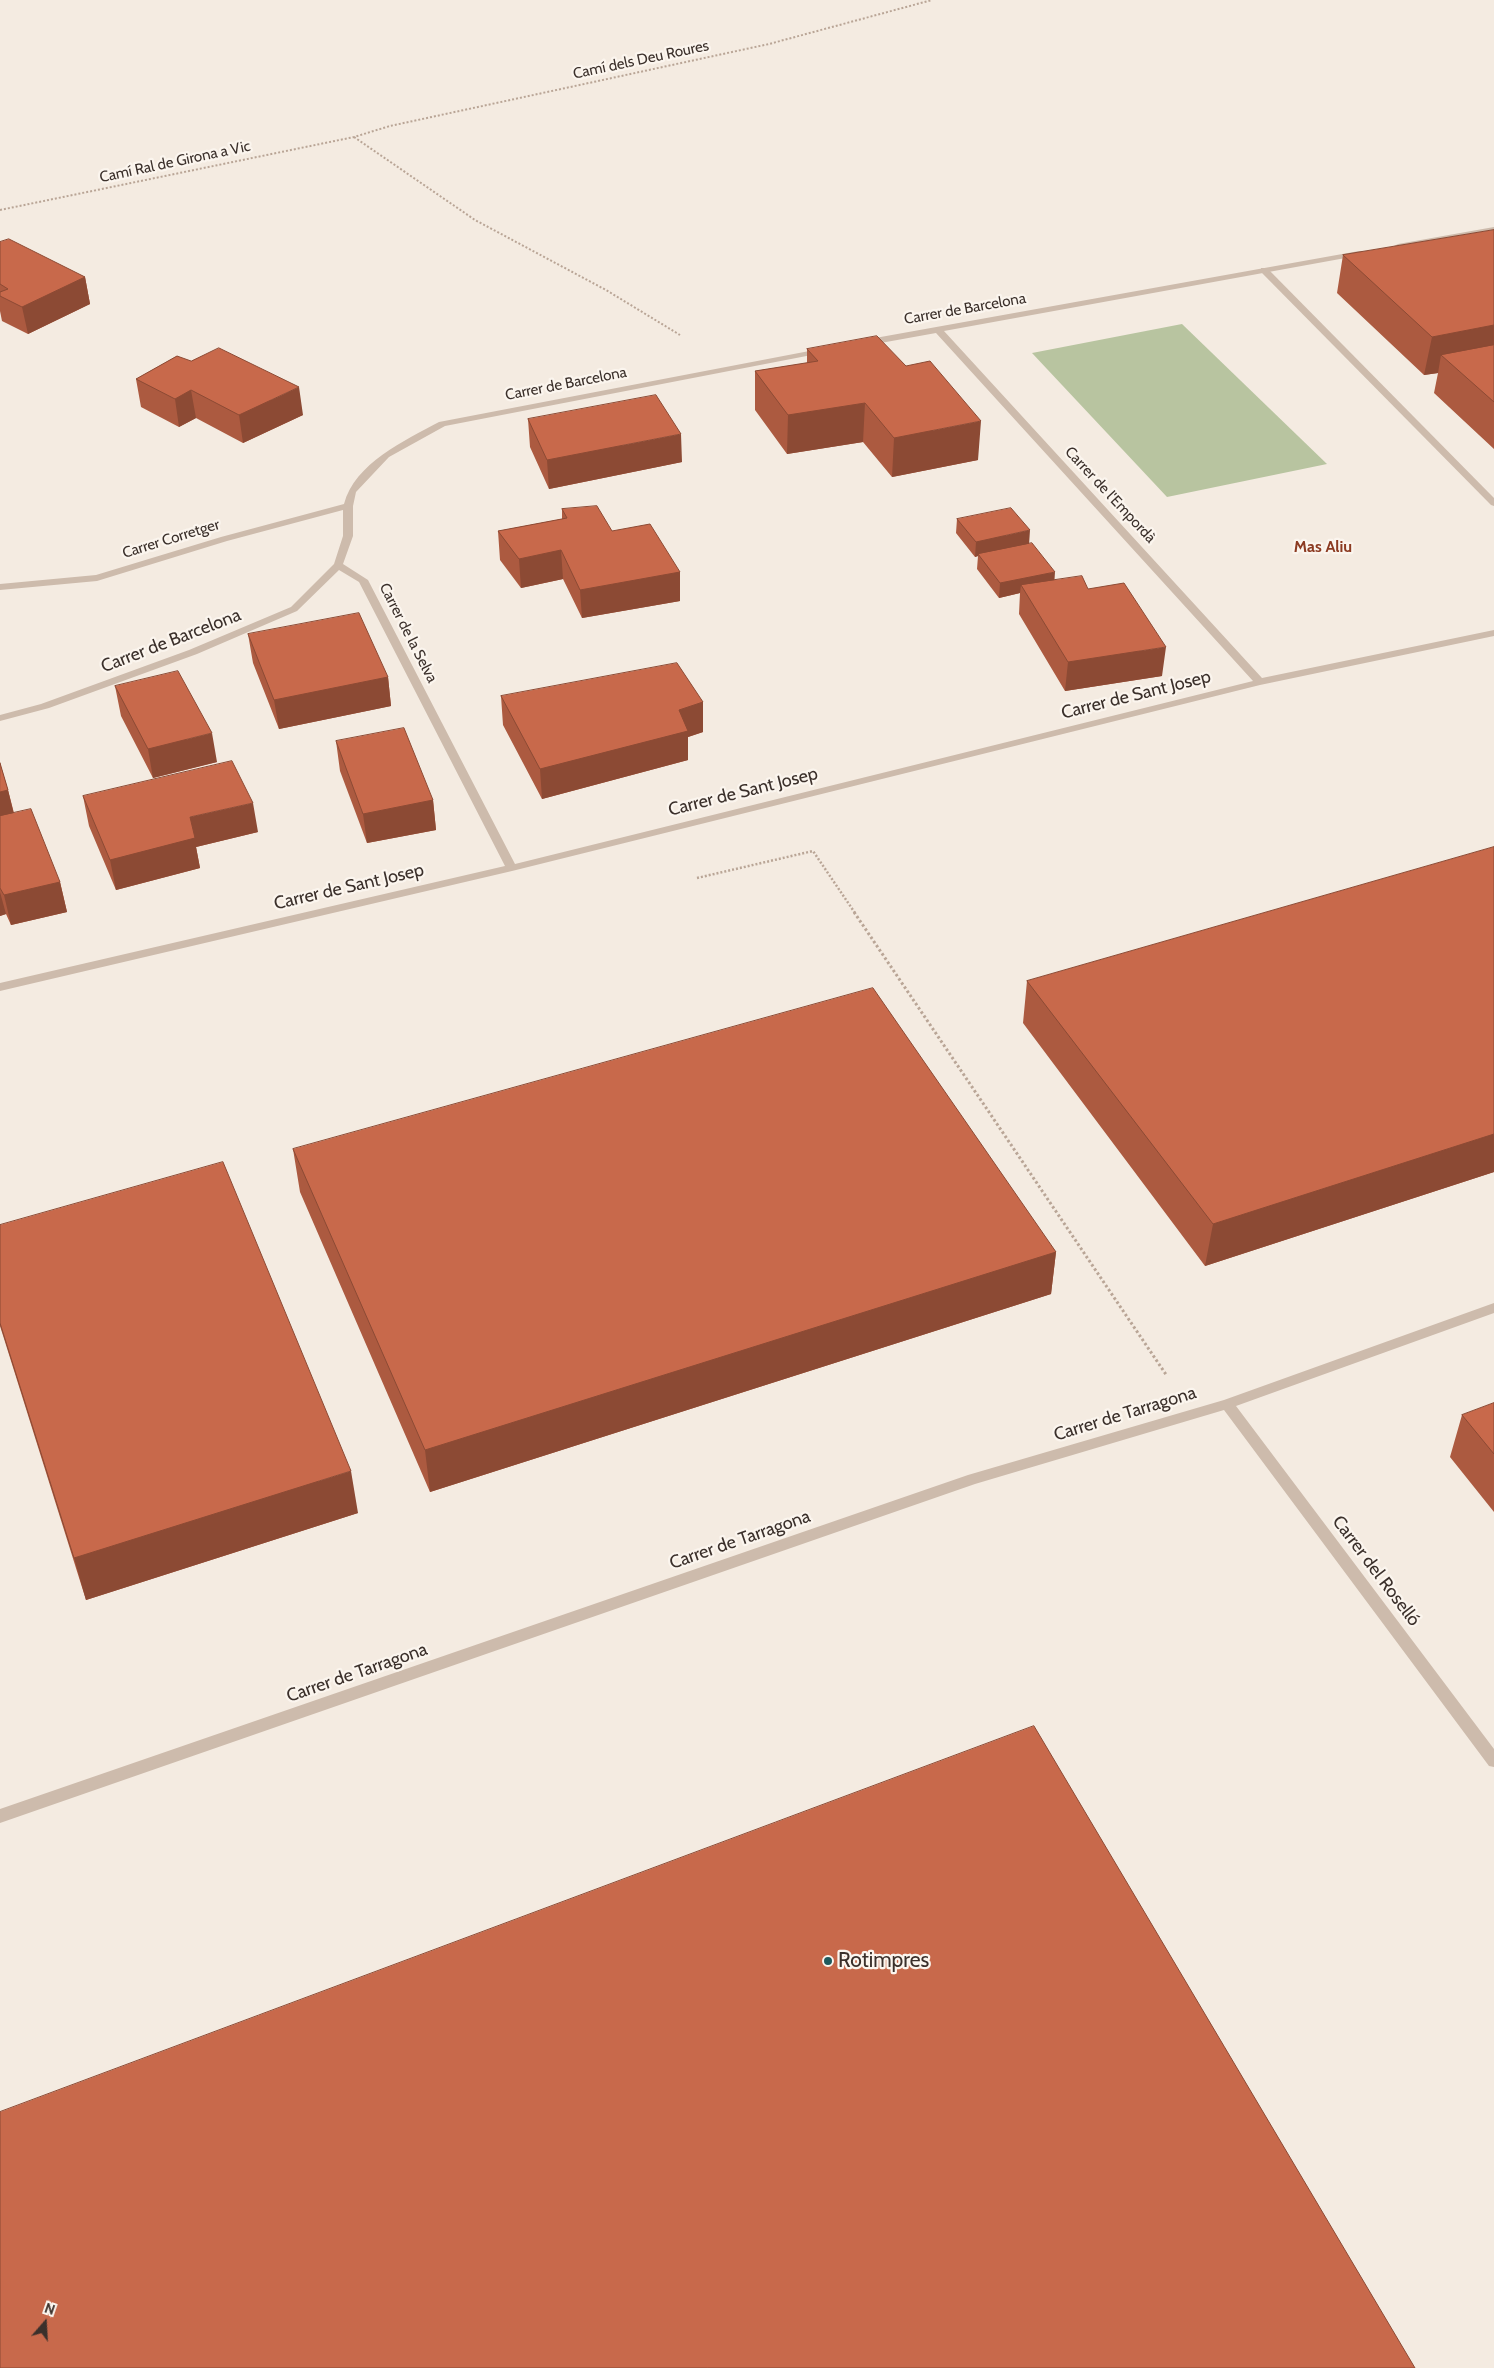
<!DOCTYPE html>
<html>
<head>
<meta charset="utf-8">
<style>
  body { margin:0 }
  #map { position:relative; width:1494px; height:2368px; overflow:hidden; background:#f4ebe1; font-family:Cabin,sans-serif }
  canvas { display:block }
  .north { position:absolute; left:20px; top:2298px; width:50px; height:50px; -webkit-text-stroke:4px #fbf5ee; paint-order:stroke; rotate:19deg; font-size:14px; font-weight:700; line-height:20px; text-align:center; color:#3b302b }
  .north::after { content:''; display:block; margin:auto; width:18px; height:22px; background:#3b302b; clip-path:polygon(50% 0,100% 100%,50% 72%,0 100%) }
</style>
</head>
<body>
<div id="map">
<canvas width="1494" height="2368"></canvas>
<div class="north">N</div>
</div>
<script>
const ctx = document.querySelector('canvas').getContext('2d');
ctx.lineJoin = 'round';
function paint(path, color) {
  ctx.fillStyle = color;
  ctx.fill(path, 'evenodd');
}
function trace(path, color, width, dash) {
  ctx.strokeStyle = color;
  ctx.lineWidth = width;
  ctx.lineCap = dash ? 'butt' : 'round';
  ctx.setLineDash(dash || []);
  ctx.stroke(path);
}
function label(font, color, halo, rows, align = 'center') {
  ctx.font = font + ' Cabin,sans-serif';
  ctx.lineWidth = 4.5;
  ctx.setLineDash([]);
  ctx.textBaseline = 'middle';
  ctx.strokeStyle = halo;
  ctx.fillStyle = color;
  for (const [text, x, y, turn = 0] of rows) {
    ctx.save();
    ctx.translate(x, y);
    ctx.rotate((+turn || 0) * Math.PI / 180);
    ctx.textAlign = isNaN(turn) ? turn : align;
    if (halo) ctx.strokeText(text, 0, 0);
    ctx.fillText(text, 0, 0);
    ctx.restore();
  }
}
paint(new Path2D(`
  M1182 324 1327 464 1167 497 1032 353Z`), '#b8c4a0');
trace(new Path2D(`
  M354 137 475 220 606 290 680 335
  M0 210 354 137 390 126 769 44 932 0`), '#b9a596', 2, [2, 2]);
trace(new Path2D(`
  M697 878 813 851 855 913`), '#b9a596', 2.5, [2, 2]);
trace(new Path2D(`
  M854 912 1167 1376`), '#b9a596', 3, [2.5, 2.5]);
paint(new Path2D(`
  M1261 268H1267L1494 498V506L1491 505 1261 272Z`), '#cdbbac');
paint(new Path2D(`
  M1494 227V231L1398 248 1394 246 1398 244Z
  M1359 251H1362V255L944 331 1262 678 1494 630V636L1260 685 512 871 0 991V983L505 866 359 582 339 570 297 611 197 654 49 708 0 721V715L41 704 189 650 291 607 334 564 343 536V510L227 541 97 581 0 590V584L96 575 221 537 344 504C355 463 404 441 439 422L825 348 826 350 822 353 445 426 389 457 356 492 353 506V536L343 564 368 580 515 864 1253 681 936 333 864 346 860 343 864 340Z
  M1494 1303V1313L1236 1406 1494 1749V1767L1489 1766 1224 1410 975 1484 0 1823V1809L968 1475 1224 1400Z`), '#cdbbac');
paint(new Path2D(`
  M1494 230V449L1434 393 1438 373 1424 375 1337 293 1343 255Z
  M0 242 85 277 90 304 28 334 2 321 0 311Z
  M807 349 978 460 892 477 863 442 787 454 755 410V371L807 363Z
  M177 356 303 415 243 443 196 418 179 427 141 407 136 379Z
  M528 419 682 462 549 489 530 447Z
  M562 509 612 531 680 572V601L582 618 563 579 521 588 500 560 498 531 562 519Z
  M957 519 1029 544 1054 580 1088 589 1162 676 1065 691 1019 614 1020 593 999 598 977 569 978 556 975 557 956 533Z
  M248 634 388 677 391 706 279 729 253 663Z
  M115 686 217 762 153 778 121 716Z
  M501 696 703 702V732L688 737V760L542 799 503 725Z
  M336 741 433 800 436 830 367 843 340 771Z
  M0 763 8 790 14 813 60 882 67 912 11 925 6 914 0 916Z
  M83 796 258 832 196 847 200 868 116 890 89 826Z
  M1494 847V1172L1205 1266 1023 1023 1027 981Z
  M293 1149 1056 1252 1051 1294 430 1492 300 1192Z
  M0 1225 358 1513 86 1600 0 1326Z
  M1494 1403V1512L1450 1457 1462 1415Z`), '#ac5a40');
paint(new Path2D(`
  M85 277 90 304 28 334 22 307Z
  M1494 325V362L1441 355 1438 373 1424 375 1432 337Z
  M299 387 303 415 243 443 239 415Z
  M191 390 196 418 179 427 175 399Z
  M865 403 863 442 787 454 788 415Z
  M981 421 978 460 892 477 894 438Z
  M681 434 682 462 549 489 547 460Z
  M1030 530 1029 545 978 554V556L975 557 976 542Z
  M561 550 563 579 521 588 519 559Z
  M680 572V601L582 618 580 590Z
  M1055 572 1054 587 1021 585 1020 593 999 598 1000 583Z
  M1166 647 1162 676 1065 691 1068 662Z
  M388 677 391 706 279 729 274 700Z
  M703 702V732L688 737V760L542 799 540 769 679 710Z
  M212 733 217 762 153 778 148 749Z
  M8 790 15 819 0 823V792Z
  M433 800 436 830 367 843 363 814Z
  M253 803 258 832 196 847 200 868 116 890 110 860 190 817Z
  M60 882 67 912 11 925 4 895Z
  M0 892 6 914 0 916Z
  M1494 1134V1172L1205 1266 1213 1224Z
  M1056 1252 1051 1294 430 1492 425 1450Z
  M351 1471 358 1513 86 1600 74 1558Z`), '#8c4a34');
const building = new Path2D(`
  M1494 230V325L1432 337 1343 255Z
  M9 239 85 277 22 307 0 296V292L8 289 0 284V242Z
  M877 336 906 366 930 361 981 421 894 438 865 403 788 415 755 371 818 361 807 349Z
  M1494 345V402L1441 355Z
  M219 348 299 387 239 415 191 390 175 399 136 379 177 356 191 361Z
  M656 395 681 434 547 460 528 419Z
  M597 506 612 531 650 524 680 572 580 590 561 550 519 559 498 531 567 518 562 509Z
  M1011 508 1030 530 976 542 957 519Z
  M1032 543 1055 572 1000 583 978 554Z
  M1082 576 1088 589 1124 583 1166 647 1068 662 1021 585Z
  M359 613 388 677 274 700 248 634Z
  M677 663 703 702 679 710 688 731 540 769 501 696Z
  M178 671 212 733 148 749 115 686Z
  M404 728 433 800 363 814 336 741Z
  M232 761 253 803 190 817 195 838 110 860 83 796Z
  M0 763 8 790 0 792Z
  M31 809 60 882 4 895 0 888V816Z
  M1494 847V1134L1213 1224 1027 981Z
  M873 988 1056 1252 425 1450 293 1149Z
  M223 1162 351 1471 74 1558 0 1323V1225Z
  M1494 1403V1454L1462 1415Z
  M1034 1726 1415 2368H0V2112Z`);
paint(building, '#c8694b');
trace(building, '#8c4a34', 1);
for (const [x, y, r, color] of [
  [828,1961,5,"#1f5a5e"]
]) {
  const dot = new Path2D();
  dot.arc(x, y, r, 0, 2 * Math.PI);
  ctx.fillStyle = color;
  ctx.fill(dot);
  trace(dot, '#fbf5ee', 2);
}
label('15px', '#3b302b', '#fbf5ee', [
  ["Camí dels Deu Roures",641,60,-12],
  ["Camí Ral de Girona a Vic",175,162,-12],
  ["Carrer de Barcelona",965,309,-10],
  ["Carrer de Barcelona",566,384,-11],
  ["Carrer de l'Empordà",1110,495,47],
  ["Carrer Corretger",171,539,-17],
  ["Carrer de la Selva",408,633,63]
]);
label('bold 16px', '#8c3b22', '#fbf5ee', [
  ["Mas Aliu",1323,547]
]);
label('18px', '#3b302b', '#fbf5ee', [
  ["Carrer de Barcelona",171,641,-21],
  ["Carrer de Sant Josep",1136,695,-14],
  ["Carrer de Sant Josep",743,792,-14],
  ["Carrer de Sant Josep",349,887,-13],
  ["Carrer de Tarragona",1125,1414,-17],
  ["Carrer de Tarragona",740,1540,-19],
  ["Carrer del Roselló",1376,1571,53],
  ["Carrer de Tarragona",357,1673,-19]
]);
label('21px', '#3b302b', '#fbf5ee', [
  ["Rotimpres",838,1961]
], 'left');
</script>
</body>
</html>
